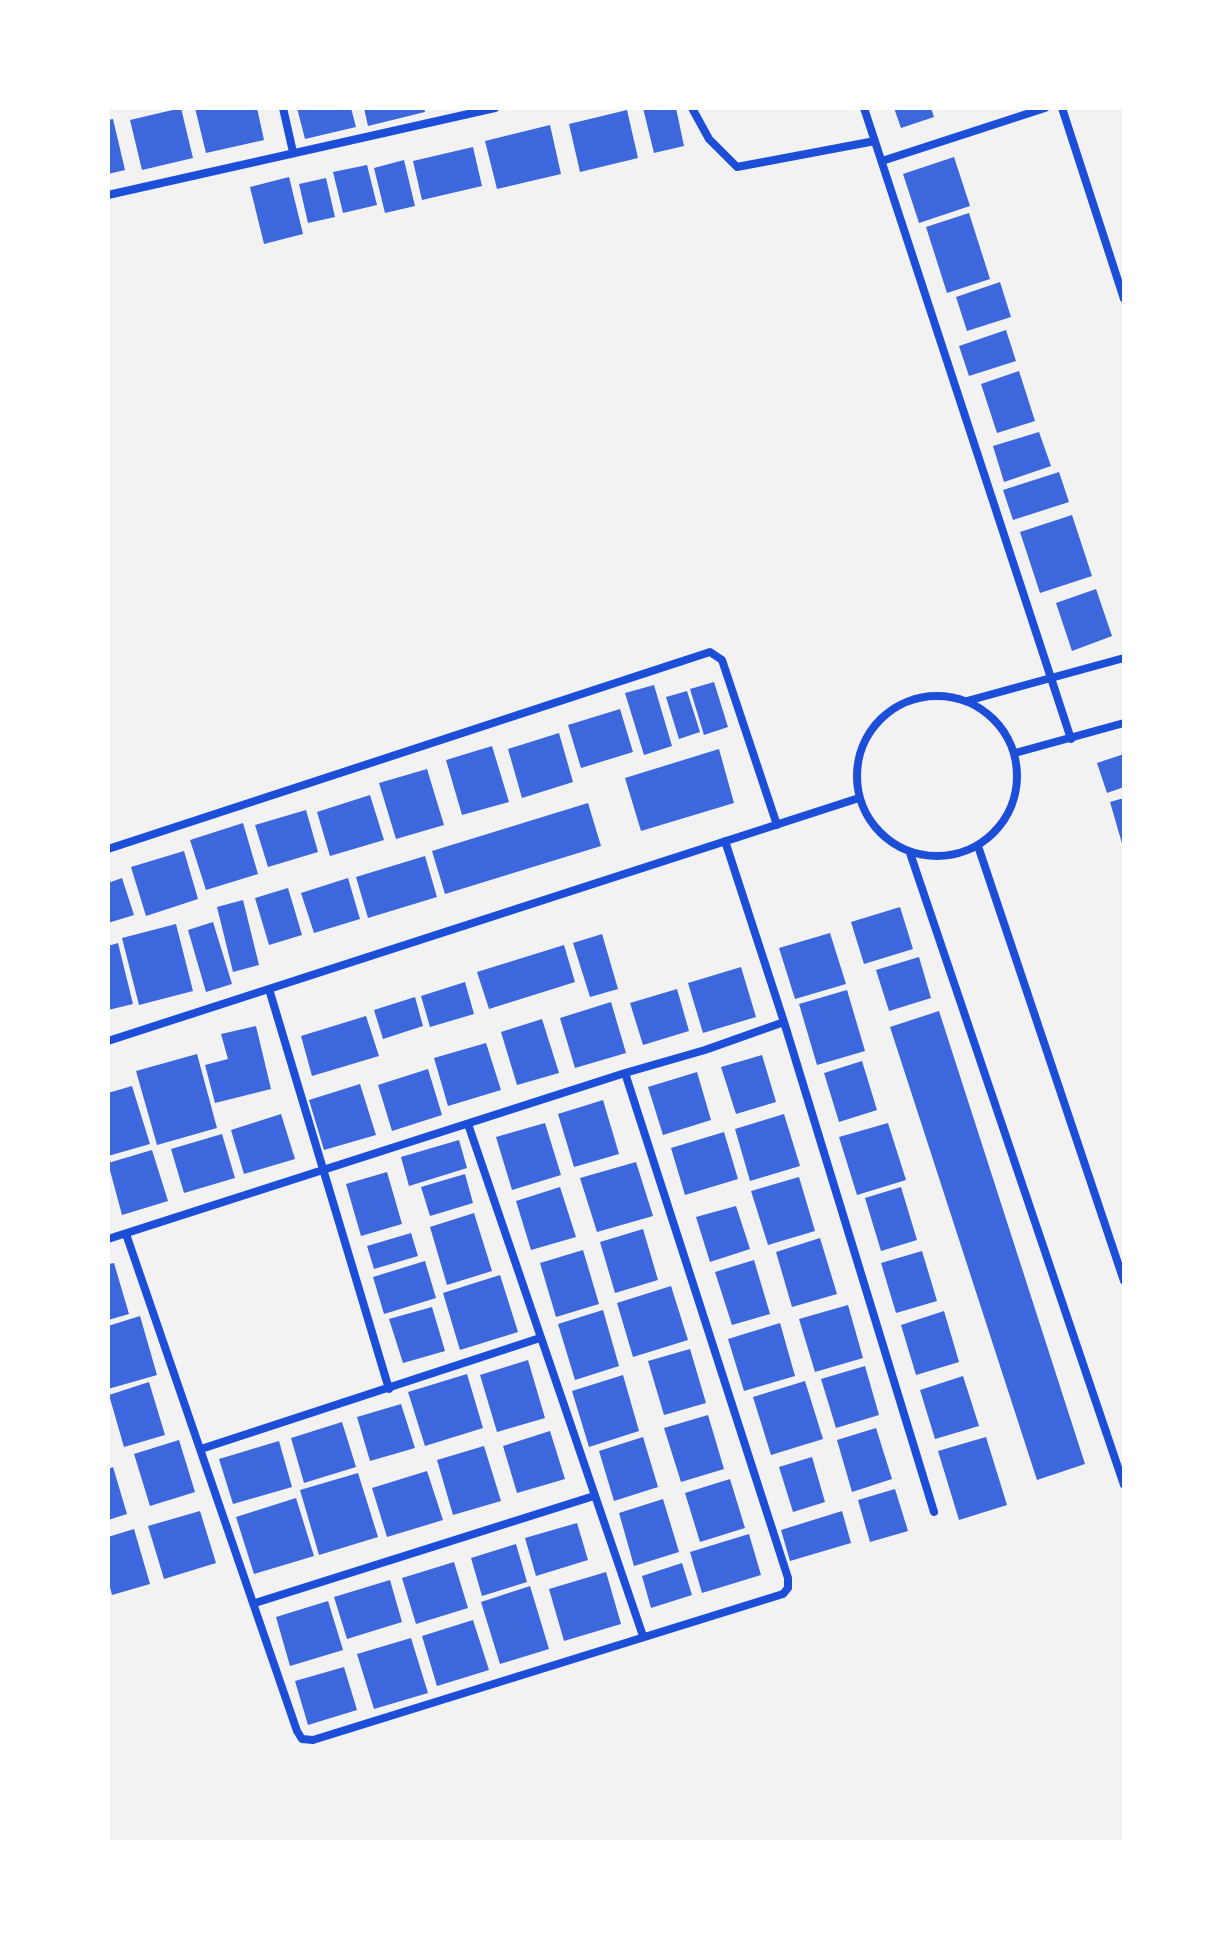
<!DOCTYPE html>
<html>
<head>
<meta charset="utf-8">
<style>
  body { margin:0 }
  #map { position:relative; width:1232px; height:1950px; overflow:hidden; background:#f2f2f2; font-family:"Fira Sans",sans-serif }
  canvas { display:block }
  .frame { position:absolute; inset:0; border:110px solid #fff; pointer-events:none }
</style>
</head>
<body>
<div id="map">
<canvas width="1232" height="1950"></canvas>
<div class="frame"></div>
</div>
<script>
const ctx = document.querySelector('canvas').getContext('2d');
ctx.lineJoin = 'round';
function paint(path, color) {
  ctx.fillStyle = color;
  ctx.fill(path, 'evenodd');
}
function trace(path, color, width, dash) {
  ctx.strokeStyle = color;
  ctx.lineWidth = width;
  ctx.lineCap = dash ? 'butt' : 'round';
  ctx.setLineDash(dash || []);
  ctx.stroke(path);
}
paint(new Path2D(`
  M181 108 193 158 142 170 130 120Z
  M195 108H257L264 140 206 153Z
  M297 108H351L356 127 305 139Z
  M364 108H424L425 112 368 126Z
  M643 108H676L684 146 654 153Z
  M894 108H931L934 117 901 128Z
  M627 110 638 158 580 172 569 124Z
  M113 119 125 170 108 174V120Z
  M550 125 561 174 497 189 485 141Z
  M473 147 482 186 422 200 413 161Z
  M954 157 970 206 919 223 903 174Z
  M404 160 415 206 385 213 374 168Z
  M367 165 377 205 343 213 333 172Z
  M289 177 303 234 264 244 250 187Z
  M326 178 335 217 308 223 299 184Z
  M969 213 990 279 947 293 926 227Z
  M1000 282 1011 317 967 331 956 297Z
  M1006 330 1016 361 969 376 959 346Z
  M1019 371 1035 421 997 433 981 384Z
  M1039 432 1051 466 1004 482 993 446Z
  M1059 472 1069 502 1013 520 1003 490Z
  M1072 515 1092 576 1040 593 1020 532Z
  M1096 589 1112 636 1072 651 1056 603Z
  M714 682 728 727 704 735 690 689Z
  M654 685 672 746 644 755 625 693Z
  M687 691 700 732 679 739 666 697Z
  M620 709 633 752 581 768 568 725Z
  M559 733 573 782 522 798 508 749Z
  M492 746 509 802 462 815 446 760Z
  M719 749 734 803 641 831 625 778Z
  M1124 754V787L1107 793 1097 763Z
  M427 769 444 825 396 839 379 783Z
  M370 795 384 840 330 856 317 812Z
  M1124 798V846L1123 847 1110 802Z
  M588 803 601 846 445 894 432 851Z
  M306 810 318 852 268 867 255 825Z
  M243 823 258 874 206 890 190 840Z
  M184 851 198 899 146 916 131 867Z
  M425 856 437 897 368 918 356 877Z
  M122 878 134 915 108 923V883Z
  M348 878 360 919 314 933 301 893Z
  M288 888 302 935 269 945 255 898Z
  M243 900 259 965 233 972 217 907Z
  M900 907 913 949 864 964 851 922Z
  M213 922 232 984 206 992 188 930Z
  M176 924 193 991 139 1005 122 938Z
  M830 933 846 984 795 999 779 948Z
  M602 934 618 989 590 997 573 943Z
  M118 943 133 1004 108 1010V946Z
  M564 945 575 982 489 1009 477 972Z
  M919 957 931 998 889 1011 876 970Z
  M741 967 756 1017 703 1033 688 983Z
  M465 982 474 1014 430 1027 421 996Z
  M677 989 689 1031 643 1045 630 1003Z
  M847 990 865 1051 817 1065 799 1004Z
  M415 997 423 1026 383 1039 374 1010Z
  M611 1002 626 1053 575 1068 560 1018Z
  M939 1011 1085 1464 1037 1480 890 1027Z
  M366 1016 379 1056 312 1076 301 1036Z
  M542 1019 559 1073 517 1085 501 1032Z
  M256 1026 271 1089 215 1103 205 1065 228 1059 221 1034Z
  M486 1043 501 1090 448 1106 434 1058Z
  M197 1054 217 1128 157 1145 136 1071Z
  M762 1055 776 1102 736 1114 721 1067Z
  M862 1061 877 1110 839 1122 824 1073Z
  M428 1069 442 1115 392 1131 378 1085Z
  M697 1072 711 1120 663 1135 648 1087Z
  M360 1084 376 1135 324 1150 309 1100Z
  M132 1086 150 1144 108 1156V1093Z
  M603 1100 619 1154 574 1167 558 1114Z
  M281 1114 295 1159 244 1174 231 1130Z
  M784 1114 800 1166 750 1181 735 1129Z
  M545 1123 561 1175 512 1190 496 1137Z
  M888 1123 906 1180 857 1195 839 1137Z
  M724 1132 738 1179 685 1195 671 1148Z
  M222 1134 235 1178 184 1193 171 1149Z
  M459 1140 467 1168 409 1186 401 1157Z
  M152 1150 168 1201 122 1215 108 1163Z
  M636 1162 653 1216 597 1232 580 1178Z
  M387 1172 402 1224 361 1236 346 1184Z
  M465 1174 473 1203 430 1216 421 1187Z
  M799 1177 815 1231 768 1245 751 1191Z
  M560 1187 576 1237 531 1250 516 1201Z
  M901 1187 917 1240 881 1251 865 1198Z
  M736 1206 750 1249 710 1262 696 1217Z
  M474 1213 492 1271 447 1285 430 1227Z
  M643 1229 658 1280 615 1293 600 1242Z
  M411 1233 418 1256 374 1269 367 1246Z
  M820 1238 837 1294 792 1307 776 1252Z
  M583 1250 599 1304 556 1317 540 1263Z
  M922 1251 937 1301 896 1313 881 1263Z
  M754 1260 770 1314 732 1325 715 1272Z
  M425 1261 436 1298 384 1314 373 1277Z
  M114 1263 129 1314 108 1320V1264Z
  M500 1275 518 1332 460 1350 443 1293Z
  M671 1286 688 1340 633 1357 617 1303Z
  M848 1305 863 1358 815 1372 799 1319Z
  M432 1307 445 1351 403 1363 389 1319Z
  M603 1310 619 1366 575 1380 558 1324Z
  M944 1311 959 1362 916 1375 901 1325Z
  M140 1316 157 1375 108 1389V1326Z
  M780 1323 795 1376 744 1391 728 1339Z
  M690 1349 706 1403 664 1415 648 1361Z
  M528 1360 545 1418 497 1432 480 1375Z
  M865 1366 879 1415 836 1428 821 1379Z
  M467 1374 483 1428 425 1446 408 1392Z
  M623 1375 639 1431 589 1447 572 1391Z
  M963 1376 979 1426 935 1439 920 1390Z
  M805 1381 823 1439 771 1455 753 1397Z
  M149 1382 165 1435 124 1447 109 1395Z
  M401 1404 415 1448 370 1461 357 1417Z
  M708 1415 724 1469 681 1482 664 1428Z
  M342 1422 356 1467 304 1483 291 1438Z
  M876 1428 892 1479 852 1492 837 1440Z
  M550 1431 565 1479 517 1493 503 1446Z
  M643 1437 658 1487 614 1501 599 1451Z
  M986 1437 1007 1505 959 1520 938 1451Z
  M179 1440 195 1492 150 1506 134 1454Z
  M279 1441 292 1487 233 1504 219 1459Z
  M484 1446 501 1501 453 1515 437 1460Z
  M812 1457 825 1502 793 1512 779 1467Z
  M113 1467 127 1514 108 1520V1469Z
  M427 1471 443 1520 387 1537 372 1488Z
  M358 1473 378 1537 319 1555 300 1490Z
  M730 1479 745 1528 700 1542 685 1493Z
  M895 1489 908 1531 870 1542 858 1500Z
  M296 1498 314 1556 254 1574 236 1517Z
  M663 1499 679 1552 634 1566 619 1513Z
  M200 1511 216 1563 164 1579 148 1526Z
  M842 1511 851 1543 790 1561 781 1530Z
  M577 1523 588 1560 536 1576 525 1538Z
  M134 1529 150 1584 112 1595 108 1580V1537Z
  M749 1534 761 1575 702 1593 690 1552Z
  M516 1544 527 1582 482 1596 471 1558Z
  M454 1562 468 1608 416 1624 402 1578Z
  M682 1563 692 1595 651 1608 642 1576Z
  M606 1572 621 1624 564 1641 549 1589Z
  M390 1580 402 1622 347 1639 334 1597Z
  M530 1586 549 1649 500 1664 481 1602Z
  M328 1601 343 1650 290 1666 276 1617Z
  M473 1620 489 1670 437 1686 422 1636Z
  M411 1638 428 1693 374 1709 357 1654Z
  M344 1667 357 1710 308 1725 295 1681Z`), '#3d67dc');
trace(new Path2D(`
  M283 108 293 152
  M692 108 709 139 737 167 875 141
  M864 108 1071 739
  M1062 108 1124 299
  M882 161 1045 108
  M108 195 495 108
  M857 776a80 80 0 1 1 160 0a80 80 0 1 1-160 0Z
  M967 701 1124 658
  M1015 753 1124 723
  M725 841 784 1022
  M978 846 1124 1281
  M108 849 710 652 722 660 777 825
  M910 853 1124 1485
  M269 989 389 1389
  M108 1041 859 798
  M468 1124 643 1636
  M126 1234 297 1731 302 1739 313 1740 783 1594 788 1588V1578L625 1073
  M108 1239 625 1073 705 1050 784 1022 934 1512
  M201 1449 540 1338
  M255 1603 594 1496`), '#1d4ed8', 8);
</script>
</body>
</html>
